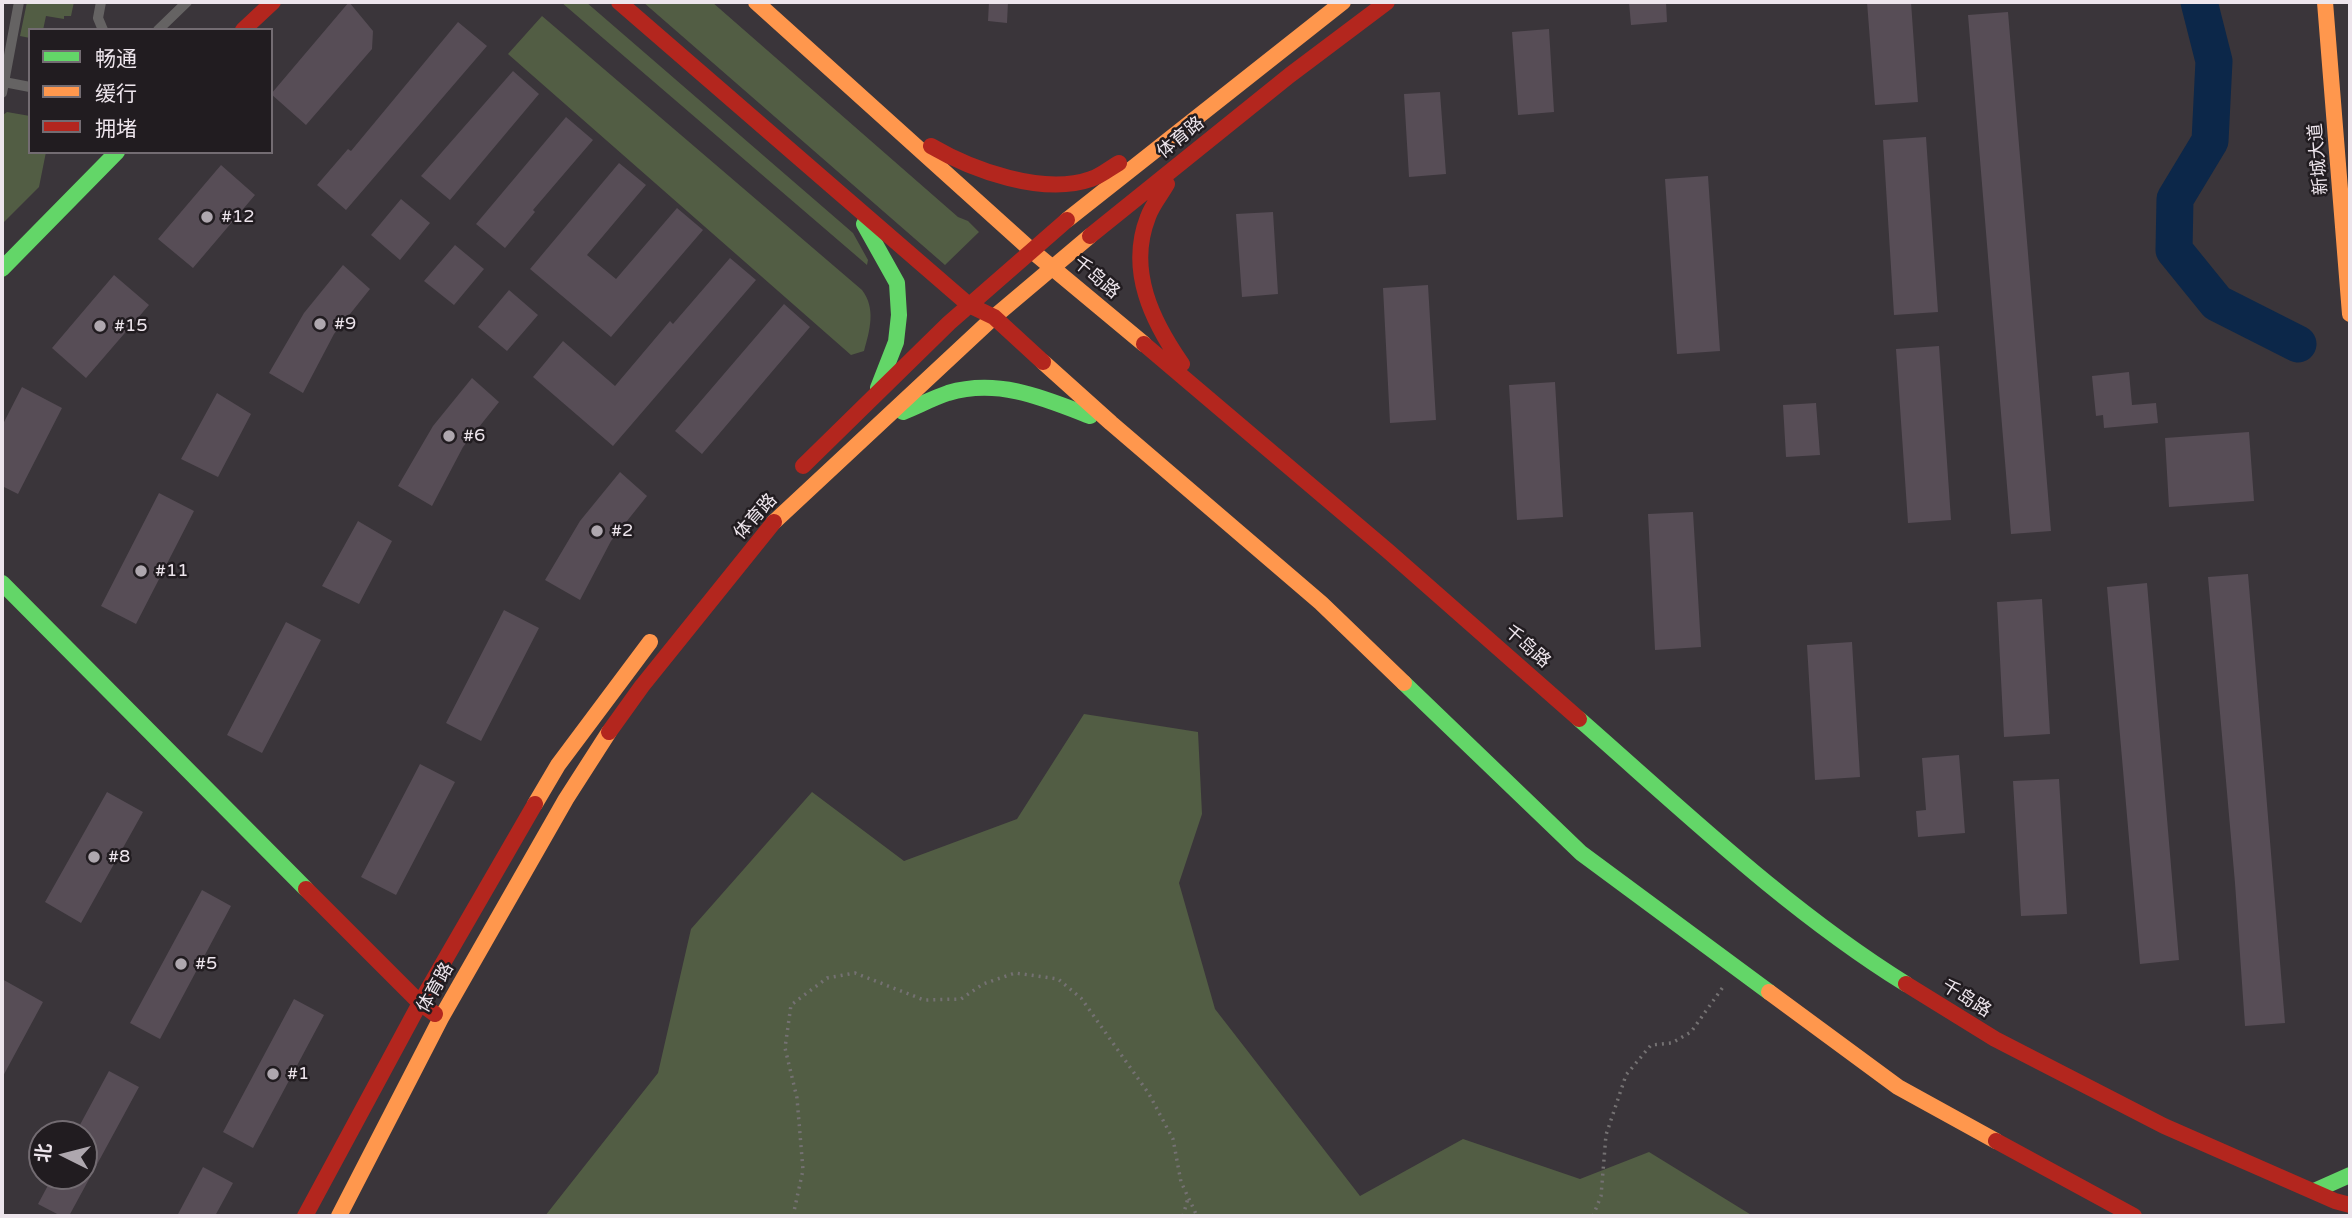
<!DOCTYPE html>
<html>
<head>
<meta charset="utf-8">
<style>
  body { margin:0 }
  #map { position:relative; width:2352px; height:1218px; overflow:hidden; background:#3a353a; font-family:"Varela Round","Noto Sans SC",sans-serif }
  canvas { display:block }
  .frame { position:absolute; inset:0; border:4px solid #ede5ec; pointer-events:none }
  .legend { position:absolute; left:28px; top:28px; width:245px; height:126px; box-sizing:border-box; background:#211c20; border:2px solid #736c72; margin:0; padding:9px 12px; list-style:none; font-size:21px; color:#ede5ec }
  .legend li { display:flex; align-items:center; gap:14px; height:35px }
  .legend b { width:35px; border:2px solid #736c72 }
  .north { position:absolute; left:28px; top:1120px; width:70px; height:70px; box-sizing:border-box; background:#211c20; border:2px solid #736c72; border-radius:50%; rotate:276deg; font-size:19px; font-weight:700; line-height:28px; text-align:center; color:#ede5ec }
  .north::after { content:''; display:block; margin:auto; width:24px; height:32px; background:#aea7ae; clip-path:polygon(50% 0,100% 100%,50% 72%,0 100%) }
</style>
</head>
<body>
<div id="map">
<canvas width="2352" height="1218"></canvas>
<div class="frame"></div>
<ul class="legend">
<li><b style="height:9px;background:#63d668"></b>畅通</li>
<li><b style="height:9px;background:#ff974d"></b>缓行</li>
<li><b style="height:9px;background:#b3261e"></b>拥堵</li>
</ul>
<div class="north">北</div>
</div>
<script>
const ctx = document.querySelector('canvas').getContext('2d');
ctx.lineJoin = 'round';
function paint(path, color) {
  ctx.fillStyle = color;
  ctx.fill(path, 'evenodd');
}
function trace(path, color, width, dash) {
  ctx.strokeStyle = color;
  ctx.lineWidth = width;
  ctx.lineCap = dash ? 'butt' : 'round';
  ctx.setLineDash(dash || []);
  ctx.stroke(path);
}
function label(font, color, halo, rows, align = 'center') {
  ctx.font = font + ' "Varela Round","Noto Sans SC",sans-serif';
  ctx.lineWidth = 5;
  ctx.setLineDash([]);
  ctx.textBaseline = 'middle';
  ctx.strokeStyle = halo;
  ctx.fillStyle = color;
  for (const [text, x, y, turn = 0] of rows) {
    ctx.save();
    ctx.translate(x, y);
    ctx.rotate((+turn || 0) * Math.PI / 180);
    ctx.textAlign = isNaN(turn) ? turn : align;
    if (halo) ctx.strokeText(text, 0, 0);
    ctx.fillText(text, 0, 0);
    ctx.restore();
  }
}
paint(new Path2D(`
  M27 2H74L71 16H64V19L46 16 43 30H30V38L20 36Z
  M561 2H586L853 233 868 260 867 265Z
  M643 2H712L958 217 968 221 979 232 945 265Z
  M542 16 862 290C876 308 870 330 864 351L851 355 508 54Z
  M7 112 30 116V152H46L39 187 2 224V124L3 115Z
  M1084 714 1198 732 1202 814 1179 883 1215 1009 1360 1196 1463 1139 1580 1179 1649 1152 1753 1216H545L658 1073 691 929 812 792 904 861 1017 819Z`), '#525d44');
trace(new Path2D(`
  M2199 2 2214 61 2210 141 2175 199 2174 250 2217 303 2298 344`), '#0c2749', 37);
paint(new Path2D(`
  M349 2 373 31 372 49 306 125 271 94Z
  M989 2H1008L1007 23 988 21Z
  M1629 2H1666L1667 22 1631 25Z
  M1867 2H1911L1918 102 1875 105Z
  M2008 12 2051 531 2011 534 1968 15Z
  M458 22 487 46 346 210 317 185 348 149 351 151Z
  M1549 29 1554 112 1518 115 1512 32Z
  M513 71 539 94 450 200 421 176Z
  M1440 92 1446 174 1409 177 1404 94Z
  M566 117 593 140 533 210 535 212 505 248 476 224Z
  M1926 137 1938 312 1894 315 1883 140Z
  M619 163 646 185 587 255 616 279 677 208 703 230 611 337 530 269Z
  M221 165 255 195 193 268 158 239Z
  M1708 176 1720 351 1677 354 1665 179Z
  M401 199 430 223 400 260 371 235Z
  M1273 212 1278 294 1242 297 1236 214Z
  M455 245 484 269 454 305 424 281Z
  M730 258 756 280 613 446 533 377 563 341 615 386 670 321 673 324Z
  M343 265 370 289 334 334 303 393 269 373 304 313Z
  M114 275 149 305 86 378 52 348Z
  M1428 285 1436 420 1390 423 1383 288Z
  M509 290 538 315 507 351 478 327Z
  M784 304 810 327 702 454 675 431Z
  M1939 346 1951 520 1908 523 1896 349Z
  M2129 372 2132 405 2156 403 2158 423 2104 428 2103 415 2096 416 2092 376Z
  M472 378 499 402 463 447 432 506 398 486 433 426Z
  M1555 382 1563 517 1517 520 1509 385Z
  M22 387 62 408 18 494 2 486V426Z
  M217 393 251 414 218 477 181 459Z
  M1816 403 1820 455 1786 457 1783 405Z
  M2249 432 2254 501 2169 507 2165 438Z
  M620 472 647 496 611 541 580 600 545 580 580 521Z
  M159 493 194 511 136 624 101 606Z
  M1693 512 1701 647 1655 650 1648 514Z
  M358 521 392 541 359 604 322 586Z
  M2248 574 2285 1023 2245 1026 2235 883 2208 577Z
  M2147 583 2179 960 2140 964 2107 587Z
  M2042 599 2050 734 2004 737 1997 602Z
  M504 610 539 628 481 741 446 723Z
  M286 622 321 640 262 753 227 735Z
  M1852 642 1860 777 1815 780 1807 645Z
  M1959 755 1965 833 1918 837 1916 811 1926 810 1922 758Z
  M420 764 455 782 396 895 361 877Z
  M2059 779 2067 914 2021 916 2013 781Z
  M107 792 143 812 81 923 45 902Z
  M202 890 231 906 160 1039 130 1023Z
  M2 979 43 1002 2 1078Z
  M294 999 324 1015 253 1148 223 1132Z
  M109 1071 139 1087 69 1216H61L38 1204 53 1176H84V1134H75Z
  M203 1167 233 1183 215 1216H177Z`), '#574d56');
trace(new Path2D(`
  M793 1216 803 1170 797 1098 785 1048 791 1005 827 978 855 973 924 1000 961 999 983 984 1015 973 1058 979 1081 998 1149 1094 1173 1139 1181 1182 1197 1216
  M1183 1216 1188 1198
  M1593 1216 1601 1196 1606 1135 1626 1075 1651 1045 1672 1043 1691 1032 1723 987`), '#747172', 3.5, [2, 5]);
trace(new Path2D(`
  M101 2 98 18 103 30
  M158 30 187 2
  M4 82 30 87
  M2 93 19 2`), '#656363', 10);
trace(new Path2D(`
  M864 224 897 283 899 315 896 342 878 388
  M2 269 117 152
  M903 412C918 406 933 398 948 393 998 378 1044 398 1090 416
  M2 583 306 889
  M1404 683 1581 853 1769 992
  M1579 719C1684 811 1787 910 1906 984
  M2314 1191 2350 1175`), '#63d668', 16);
trace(new Path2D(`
  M756 2 1031 250 1144 344
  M2325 2 2350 314
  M1067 220 1343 2
  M1043 362 1111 423 1321 603 1404 683
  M774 522 994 317 1090 236
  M535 804 558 765 650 642
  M1769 992 1898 1087 1996 1141
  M339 1216 441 1018 566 799 609 732`), '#ff974d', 16);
trace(new Path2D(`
  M619 2 969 305 994 317 1043 362
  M243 30 273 2
  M931 146C972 170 1043 196 1091 179 1101 176 1110 168 1119 163
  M1167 184C1161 195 1152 205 1148 217 1127 270 1152 321 1182 364
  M1090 236 1290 75 1387 2
  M1144 344 1388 551 1579 719
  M803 466 949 323 1067 220
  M609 732 642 686 774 522
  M306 889 420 1003 435 1014
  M1906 984 1995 1039 2164 1126 2335 1201 2350 1205
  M1996 1141 2134 1216
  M305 1216 420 1003 535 804`), '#b3261e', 16);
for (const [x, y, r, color] of [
  [207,217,7,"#aea7ae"],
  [320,324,7,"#aea7ae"],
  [100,326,7,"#aea7ae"],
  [449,436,7,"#aea7ae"],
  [597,531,7,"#aea7ae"],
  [141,571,7,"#aea7ae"],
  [94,857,7,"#aea7ae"],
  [181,964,7,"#aea7ae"],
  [273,1074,7,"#aea7ae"]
]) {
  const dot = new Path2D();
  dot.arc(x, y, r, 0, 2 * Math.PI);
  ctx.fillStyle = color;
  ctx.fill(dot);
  trace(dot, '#211c20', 2.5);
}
label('18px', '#ede5ec', '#211c20', [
  ["体育路",1181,138,-39],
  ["新城大道",2319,159,-95],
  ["千岛路",1096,278,40],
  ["体育路",756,517,-48],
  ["千岛路",1527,647,41],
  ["体育路",436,988,-60],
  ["千岛路",1966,999,32]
]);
label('18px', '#ede5ec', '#211c20', [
  ["#12",221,217],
  ["#9",334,324],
  ["#15",114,326],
  ["#6",463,436],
  ["#2",611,531],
  ["#11",155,571],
  ["#8",108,857],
  ["#5",195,964],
  ["#1",287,1074]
], 'left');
</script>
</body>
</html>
